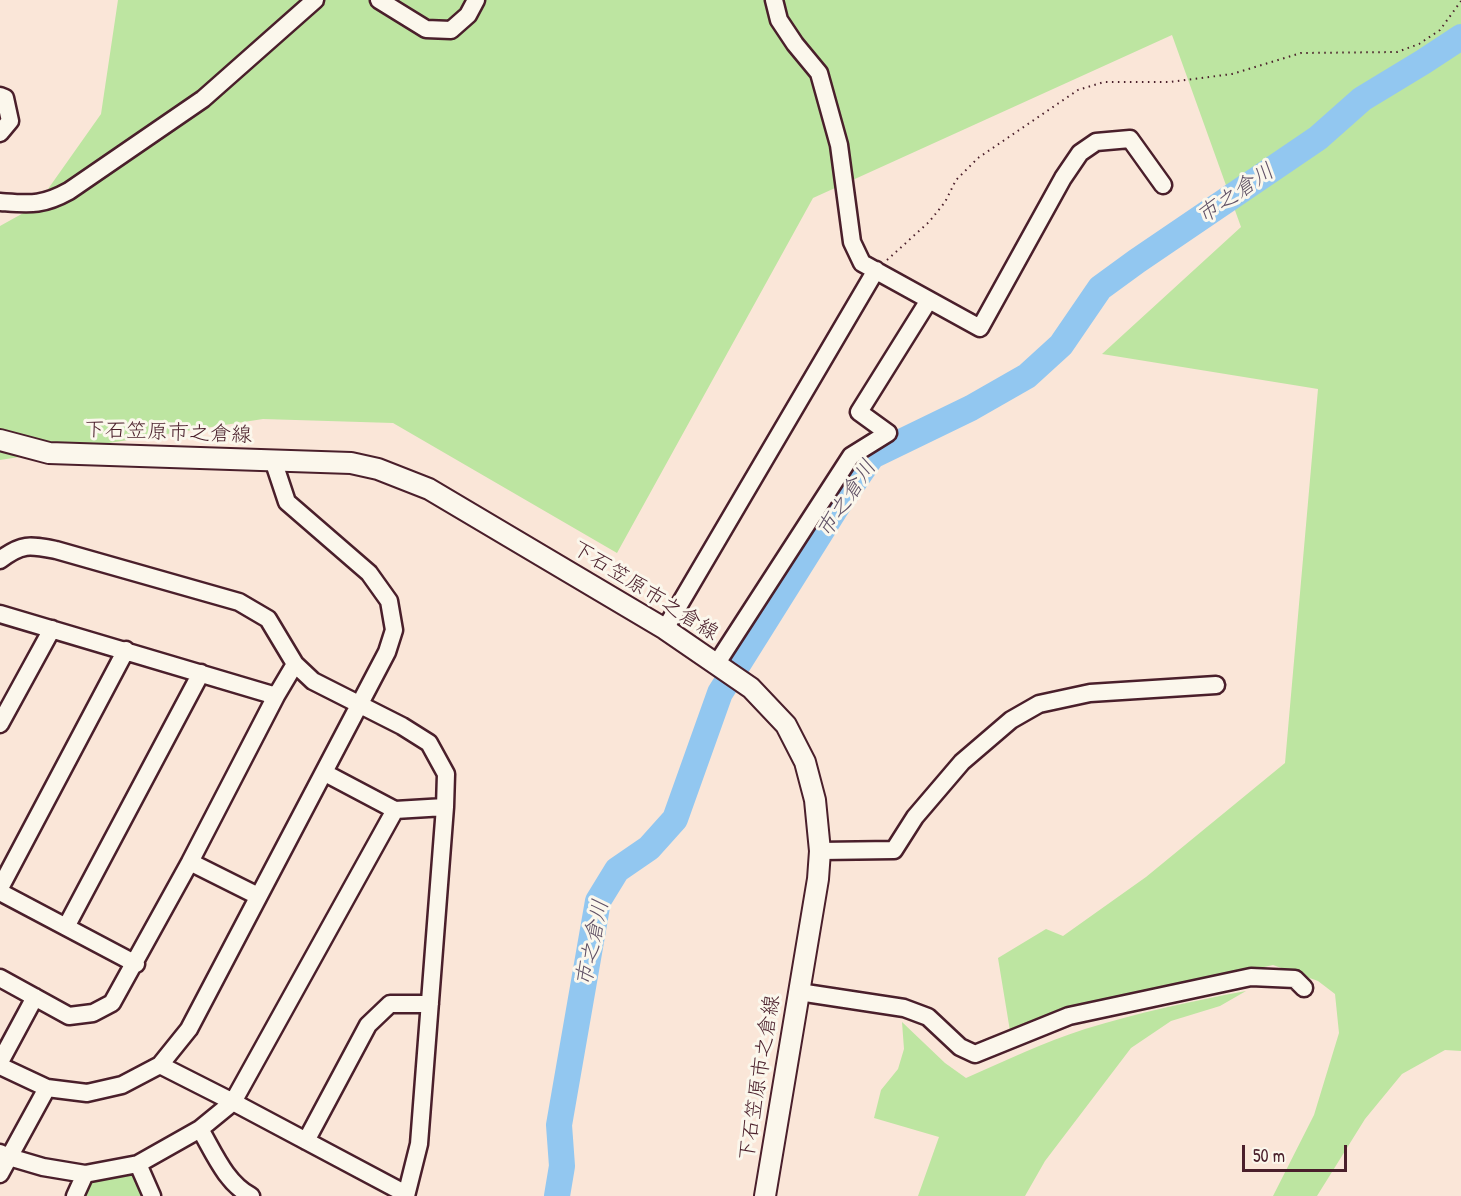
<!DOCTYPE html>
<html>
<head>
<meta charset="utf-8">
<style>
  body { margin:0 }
  #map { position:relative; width:1461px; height:1196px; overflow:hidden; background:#fae6d8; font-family:"Patrick Hand",sans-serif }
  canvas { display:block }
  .scale { position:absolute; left:1242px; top:1145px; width:105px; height:27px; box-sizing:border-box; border:3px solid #4a1f2b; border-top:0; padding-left:8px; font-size:18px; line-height:21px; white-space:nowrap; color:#4a1f2b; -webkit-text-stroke:4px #fbf7ec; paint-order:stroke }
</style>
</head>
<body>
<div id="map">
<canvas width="1461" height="1196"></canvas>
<div class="scale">50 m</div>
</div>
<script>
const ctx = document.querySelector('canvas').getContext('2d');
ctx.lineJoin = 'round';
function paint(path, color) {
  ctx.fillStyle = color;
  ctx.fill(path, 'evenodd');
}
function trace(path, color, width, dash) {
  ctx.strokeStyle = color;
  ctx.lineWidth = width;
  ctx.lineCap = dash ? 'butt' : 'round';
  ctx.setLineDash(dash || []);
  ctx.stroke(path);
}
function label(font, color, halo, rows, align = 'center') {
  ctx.font = font + ' "Patrick Hand","Klee One",sans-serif';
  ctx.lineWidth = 6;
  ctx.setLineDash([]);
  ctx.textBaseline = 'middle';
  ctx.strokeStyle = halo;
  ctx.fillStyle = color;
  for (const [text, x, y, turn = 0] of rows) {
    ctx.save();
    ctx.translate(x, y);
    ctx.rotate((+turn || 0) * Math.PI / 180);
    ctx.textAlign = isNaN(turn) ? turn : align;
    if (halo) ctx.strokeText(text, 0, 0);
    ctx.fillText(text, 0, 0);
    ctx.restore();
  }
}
paint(new Path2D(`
  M118 0H1461V1051L1445 1050 1402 1074 1365 1119 1317 1196H1273L1314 1115 1339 1033 1335 994 1318 981 1273 965 1075 1010 1010 1031 998 958 1046 929 1063 936 1146 877 1285 763 1318 389 1102 354 1241 227 1172 35 813 198 617 553 393 423 263 419 0 460V226L36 206 101 114Z
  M1246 991 1220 1006 1171 1021 1131 1048 1045 1161 1025 1196H918L939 1137 874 1118 881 1090 898 1069 904 1049 902 1022 945 1063 966 1078C1005 1061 1044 1042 1085 1029 1137 1013 1192 1001 1246 991Z
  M133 1171 143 1196H79L89 1177Z`), '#bde5a1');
trace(new Path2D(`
  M557 1196 562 1166 559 1125 598 901 617 870 649 848 675 819 720 693 836 508 872 456 971 408 1027 376 1061 345 1100 288 1137 261 1318 138 1362 99 1423 62 1461 37`), '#92c7f0', 26);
const minor = new Path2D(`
  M379 0 426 29 451 30 468 15 476 0
  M774 0 779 20 795 44 819 73 839 145 852 242 862 263 980 328 1063 178 1080 153 1096 142 1130 139 1163 185
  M0 96 5 98 10 121 0 133
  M0 202C30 204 42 206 69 191L203 99 315 0
  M0 560C22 543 30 545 56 550L239 602 268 619 295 664 313 681 402 726 429 743 446 774 445 807 419 1144 406 1196
  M0 614 276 696
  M665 629 876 270
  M717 663 851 456 888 433 859 412 929 300
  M0 724 52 629
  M325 773 395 810 445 807
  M820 851 894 850 915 817 962 762 1011 720 1039 704 1090 693 1216 685
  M190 862 258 896
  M0 888 126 650
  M0 892 136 964
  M66 927 201 673
  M0 978 69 1016 93 1013 112 1003 190 862 276 696 295 664
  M799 992 904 1008 928 1017 960 1047 975 1054 1069 1016 1251 977 1295 979 1304 988
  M0 1062 35 997
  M160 1065 233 1102 406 1194
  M0 1066 47 1088 87 1093 122 1085 160 1065 189 1029 387 652 394 630 389 601 369 573 287 502 273 460
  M200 1129C214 1153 226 1183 251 1196
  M306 1141 368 1025 390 1004H430
  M0 1153 9 1157 43 1167 85 1174 138 1164 200 1129 233 1102 395 810
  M138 1164 152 1196
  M0 1174 47 1088
  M75 1196 85 1174`);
const major = new Path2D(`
  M0 440 49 453 351 463 378 469 429 489 665 629 751 688 786 725 805 762 815 800 820 851 818 879 765 1196`);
trace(minor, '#4a1f2b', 21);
trace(major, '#4a1f2b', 24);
trace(new Path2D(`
  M887 260 929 222 945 202 956 180 978 158 1078 90 1104 82H1170L1232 74 1301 53 1397 52 1419 44 1440 30 1461 1`), '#4a1f2b', 2, [1.5, 4.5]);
trace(minor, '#fbf7ec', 16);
trace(major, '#fbf7ec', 20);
label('21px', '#4a1f2b', '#fbf7ec', [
  ["下石笠原市之倉線",168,433,2],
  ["下石笠原市之倉線",645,591,32],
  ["下石笠原市之倉線",760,1078,-81]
]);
label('italic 22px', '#605166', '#fbf7ec', [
  ["市之倉川",1236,194,-34],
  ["市之倉川",847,499,-56],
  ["市之倉川",593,943,-78]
]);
</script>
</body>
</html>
